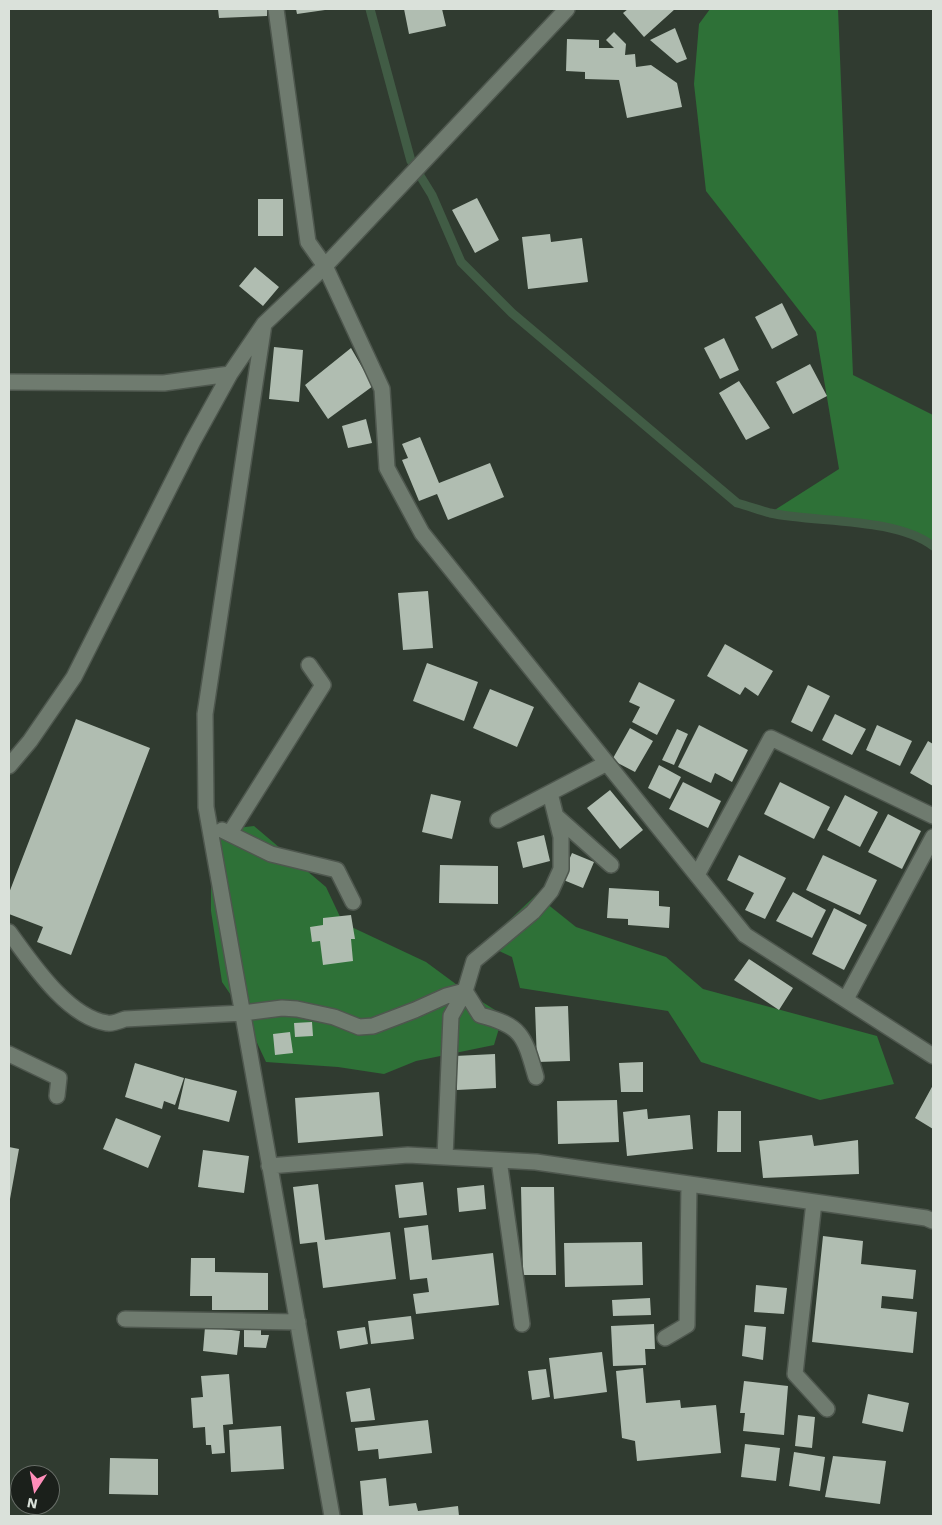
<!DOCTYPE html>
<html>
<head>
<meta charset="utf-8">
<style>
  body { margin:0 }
  #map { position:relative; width:942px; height:1525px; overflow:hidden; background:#303b30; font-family:"Work Sans",sans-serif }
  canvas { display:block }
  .frame { position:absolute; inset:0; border:10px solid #dae1da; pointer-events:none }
  .north { position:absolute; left:10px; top:1465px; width:50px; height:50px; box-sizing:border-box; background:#1b201b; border:1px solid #676d67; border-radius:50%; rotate:191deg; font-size:14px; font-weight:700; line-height:20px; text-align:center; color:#dae1da }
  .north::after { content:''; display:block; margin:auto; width:18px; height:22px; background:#ff8eba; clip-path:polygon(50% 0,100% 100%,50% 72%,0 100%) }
</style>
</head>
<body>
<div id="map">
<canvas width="942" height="1525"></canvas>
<div class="frame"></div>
<div class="north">N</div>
</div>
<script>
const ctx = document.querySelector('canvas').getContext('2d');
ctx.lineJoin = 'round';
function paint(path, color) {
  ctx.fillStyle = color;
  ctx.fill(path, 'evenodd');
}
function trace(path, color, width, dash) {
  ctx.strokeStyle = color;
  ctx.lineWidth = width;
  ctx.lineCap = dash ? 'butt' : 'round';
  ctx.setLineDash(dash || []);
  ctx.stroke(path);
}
paint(new Path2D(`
  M710 9H838L853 375 933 415V551L920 536 770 513 839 469 816 332 706 191 694 84 699 24Z
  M254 826 326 887 343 923 426 962 468 993 503 1015 494 1045 416 1061 384 1074 338 1067 266 1062 243 1013 222 982 211 911V831Z
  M536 895 576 927 666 957 703 989 877 1036 894 1084 820 1100 701 1062 668 1011 520 988 512 957 484 944Z`), '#2e7137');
trace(new Path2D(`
  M370 9 411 161 432 195 461 262 512 313 737 503C748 506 759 510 770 513 817 523 895 517 933 546`), '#415c45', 9);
paint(new Path2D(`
  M218 9H267V16L219 18Z
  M296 9H325V10L297 14Z
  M404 9H442L446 26 409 34Z
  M628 9H675L644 37 623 13Z
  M675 28 687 59 677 63 650 40Z
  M614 32 626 44 625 55 635 54 636 67 651 65 677 83 682 107 627 118 619 80 585 79V72L566 71 567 39 599 40V48H614L606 40Z
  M477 198 499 240 475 253 452 210Z
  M258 199H283V236H258Z
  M550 234 551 242 582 238 588 282 528 289 522 237Z
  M255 267 279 287 263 306 239 286Z
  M782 303 798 335 772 349 755 317Z
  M724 338 739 370 720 379 704 348Z
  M274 347 303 350 299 402 269 399Z
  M351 348 373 386 328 419 305 385Z
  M810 364 827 396 793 414 776 382Z
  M739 381 770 428 746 440 719 393Z
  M366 419 372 443 348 448 342 426Z
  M420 437 439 483 490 463 504 497 448 520 437 494 419 501 402 460 408 458 402 444Z
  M428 591 433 648 403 650 398 593Z
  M725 644 773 671 758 696 745 687 740 695 707 676Z
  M427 663 478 682 464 721 413 701Z
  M639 682 675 700 657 735 632 722 640 707 629 702Z
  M808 685 830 696 812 732 791 722Z
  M490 689 534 707 517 747 473 728Z
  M835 714 866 729 852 755 822 740Z
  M76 719 150 748 71 955 37 942 43 927 9 914V893Z
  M699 725 748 750 732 782 715 773 711 783 678 767Z
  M877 725 912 741 900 766 866 750Z
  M630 728 653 741 635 772 612 760Z
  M677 729 688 734 674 765 662 760Z
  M928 741 933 744V786L910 773Z
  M659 765 681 777 670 799 648 788Z
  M683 782 721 801 708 828 669 809Z
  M780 782 830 807 814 839 764 814Z
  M610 790 643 830 620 849 587 808Z
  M431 794 461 801 452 839 422 832Z
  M845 795 878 812 860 847 827 830Z
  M888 814 921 831 902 869 868 852Z
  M544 835 550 861 523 868 517 842Z
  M572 853 594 862 583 888 561 879Z
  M739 855 786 878 765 919 745 910 754 893 727 880Z
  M823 855 877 880 860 915 806 890Z
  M440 865 498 866V904L439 903Z
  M609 888 659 891V906L670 907 669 928 628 925V919L607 918Z
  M793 892 826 910 812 938 776 921Z
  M834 908 867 925 844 970 812 954Z
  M351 915 355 939H351L353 961 323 965 320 941 312 942 310 927 323 925V918Z
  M749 959 793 988 779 1010 734 980Z
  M568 1006 570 1061 537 1062 535 1007Z
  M312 1022 313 1036 295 1037 294 1023Z
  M290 1032 293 1053 275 1055 273 1034Z
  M495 1054 496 1088 457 1090 455 1056Z
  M643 1062V1092H621L619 1063Z
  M135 1063 184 1078 175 1105 164 1101 162 1109 125 1097Z
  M185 1078 237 1091 229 1122 178 1109Z
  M933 1085V1129L915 1118Z
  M379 1092 383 1136 298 1143 295 1098Z
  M617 1100 619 1142 558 1144 557 1101Z
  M647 1109 648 1119 690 1115 693 1149 627 1156 623 1112Z
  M718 1111H741V1152H717Z
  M116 1118 161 1136 148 1168 103 1149Z
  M812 1135 814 1146 858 1140 859 1174 763 1178 759 1141Z
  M9 1147 19 1149 10 1199 9 1198Z
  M203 1150 249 1156 244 1193 198 1187Z
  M423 1182 427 1215 399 1218 395 1185Z
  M318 1184 325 1240 390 1232 396 1279 323 1288 317 1242 300 1244 293 1187Z
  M484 1185 486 1209 459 1212 457 1188Z
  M521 1187H554L556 1275H523Z
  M428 1225 432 1260 493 1253 499 1305 416 1314 413 1294 429 1292 427 1278 410 1280 404 1228Z
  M823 1236 863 1241 861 1264 916 1270 913 1299 882 1296 881 1308 917 1312 913 1353 812 1342Z
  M642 1242 643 1285 565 1287 564 1243Z
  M191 1258H215V1272L268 1273V1310H212V1296H190Z
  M756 1285 787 1288 784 1314 754 1312Z
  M650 1298 651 1315 613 1316 612 1300Z
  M411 1316 414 1339 371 1344 368 1321Z
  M654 1324 655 1349H645L646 1365 613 1366 611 1326Z
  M745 1325 766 1327 763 1360 742 1356Z
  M205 1327 240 1331 237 1355 203 1351Z
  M365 1327 368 1344 340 1349 337 1331Z
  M244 1330H261V1335H269L266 1348 244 1347Z
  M602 1352 607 1392 554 1399 549 1358Z
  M643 1368 646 1403 680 1400 681 1408 716 1405 721 1453 637 1461 635 1441 622 1438 616 1371Z
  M546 1369 550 1397 532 1400 528 1371Z
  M229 1374 233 1424 223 1425 225 1453 212 1454 211 1445H206L205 1427 193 1428 191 1398 203 1397 201 1376Z
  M744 1381 788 1386 784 1435 743 1431 745 1413H740Z
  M370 1388 375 1420 351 1422 346 1392Z
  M868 1394 909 1403 903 1432 862 1423Z
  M798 1415 815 1417 812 1448 795 1446Z
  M428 1420 432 1453 379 1459 378 1449 358 1451 355 1428Z
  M281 1426 284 1469 231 1472 229 1430Z
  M745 1444 780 1448 776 1481 741 1477Z
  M794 1452 825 1457 820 1491 789 1486Z
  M833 1456 886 1461 880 1504 825 1497Z
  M110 1458 158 1459V1495L109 1494Z
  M386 1478 389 1506 416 1503 418 1511 458 1506 459 1516H363L360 1481Z`), '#b0bdb1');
const minor = new Path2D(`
  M276 9 308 242 325 266 382 389 387 468 422 533 745 935 933 1056
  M264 324 205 714 206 807 332 1516
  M9 382 164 383 230 374
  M9 766 30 741 74 677 193 441 230 374 264 324 325 266 567 9
  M556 816 611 865
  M498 820 607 763
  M222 830 271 854 337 870 353 902
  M230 833 323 685 309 665
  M697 875 771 738 933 816
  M9 932C31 962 67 1017 107 1023 112 1024 120 1021 125 1019L243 1013 282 1008 297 1009 334 1017 359 1027 373 1026 415 1010 446 996 465 991 480 1015C523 1026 524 1036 536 1077
  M846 999 933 837
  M9 1054 59 1078 57 1096
  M445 1157 451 1016 465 991 474 961 533 912 551 891 561 869V837L550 793
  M499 1160 522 1324
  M269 1166 408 1155 536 1162 926 1218 933 1221
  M814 1202 795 1374 827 1409
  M125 1319 298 1322
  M665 1338 687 1325 689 1184`);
trace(minor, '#4e574e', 18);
trace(minor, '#6f7b6f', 15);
</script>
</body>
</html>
